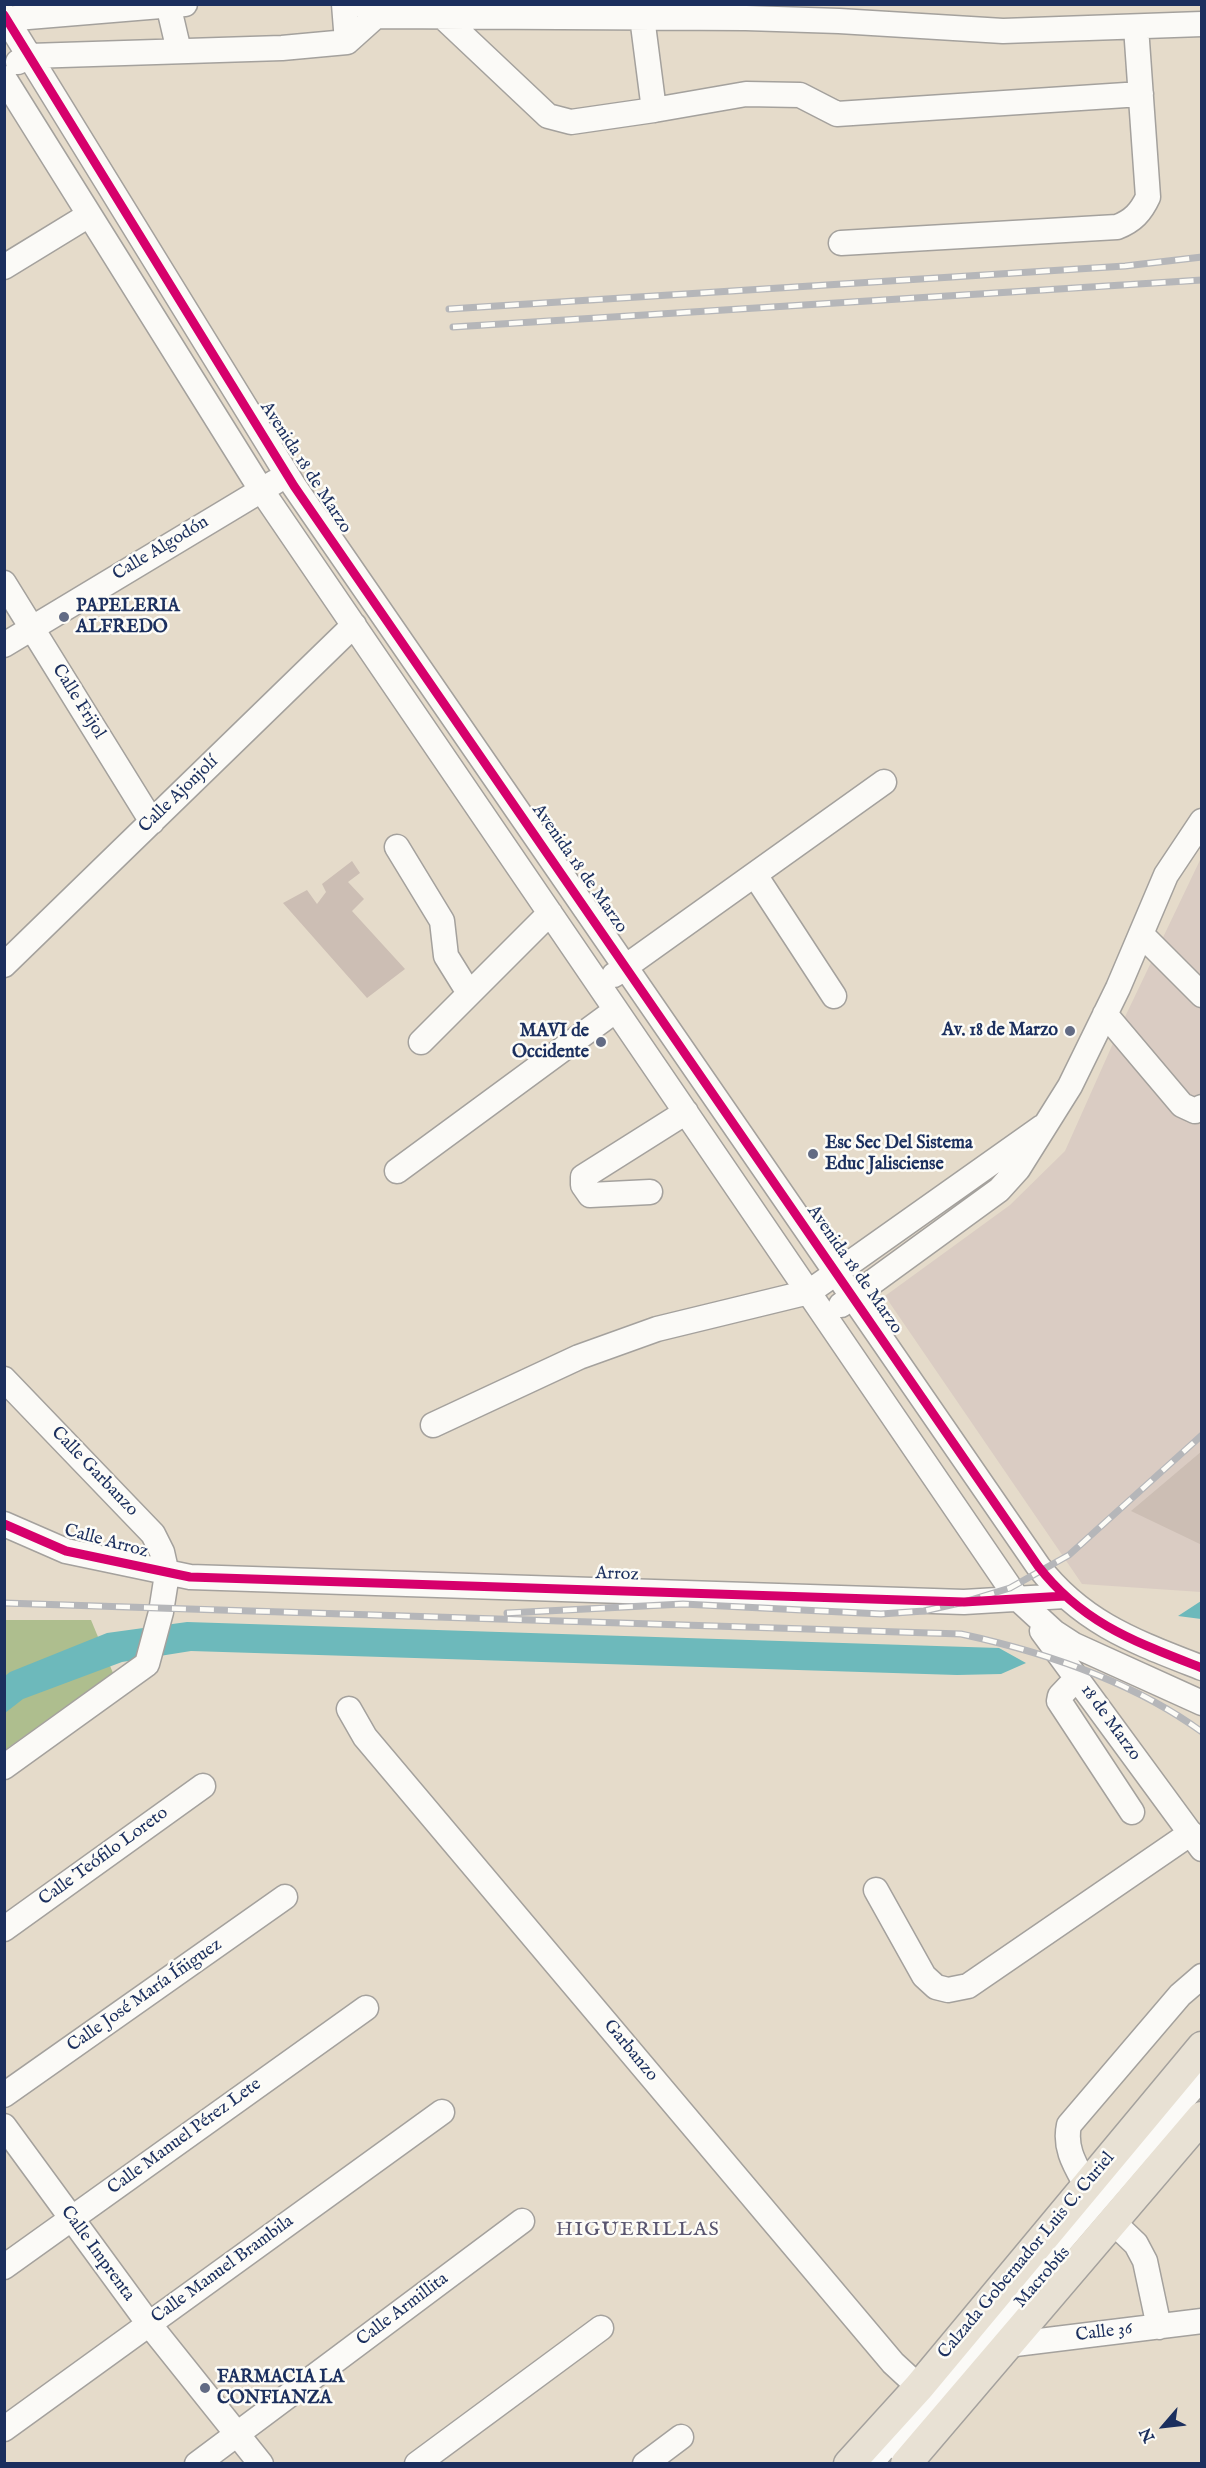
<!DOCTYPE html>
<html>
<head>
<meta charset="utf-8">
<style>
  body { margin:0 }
  #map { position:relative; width:1206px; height:2468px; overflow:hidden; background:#e5dbca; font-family:"IM FELL English",serif }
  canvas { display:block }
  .frame { position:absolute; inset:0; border:6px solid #1b2f5e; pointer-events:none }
  .north { position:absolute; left:1134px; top:2396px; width:60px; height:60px; -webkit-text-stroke:4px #fdfcf7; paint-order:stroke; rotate:242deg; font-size:16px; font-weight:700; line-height:24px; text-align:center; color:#1b2f5e }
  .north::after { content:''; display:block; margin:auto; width:21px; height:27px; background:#1b2f5e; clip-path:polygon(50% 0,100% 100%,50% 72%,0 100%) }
</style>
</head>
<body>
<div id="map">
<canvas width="1206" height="2468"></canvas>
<div class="frame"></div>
<div class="north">N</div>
</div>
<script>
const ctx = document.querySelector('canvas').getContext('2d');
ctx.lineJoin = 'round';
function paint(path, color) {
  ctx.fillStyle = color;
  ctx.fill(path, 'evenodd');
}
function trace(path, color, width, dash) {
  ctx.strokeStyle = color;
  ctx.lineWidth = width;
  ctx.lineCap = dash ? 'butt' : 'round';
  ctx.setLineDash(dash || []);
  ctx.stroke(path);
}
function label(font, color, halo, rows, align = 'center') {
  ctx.font = font + ' "IM FELL English",serif';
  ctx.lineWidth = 5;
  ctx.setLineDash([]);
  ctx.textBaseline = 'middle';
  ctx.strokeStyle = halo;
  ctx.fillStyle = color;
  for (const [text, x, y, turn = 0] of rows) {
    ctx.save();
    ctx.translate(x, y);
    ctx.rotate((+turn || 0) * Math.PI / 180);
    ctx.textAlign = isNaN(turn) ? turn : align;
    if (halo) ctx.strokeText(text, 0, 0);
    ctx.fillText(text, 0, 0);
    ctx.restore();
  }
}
paint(new Path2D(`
  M1201 858V1592L1082 1584 885 1296 1010 1205 1065 1151 1123 1021Z`), '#daccc3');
paint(new Path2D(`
  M5 1620H91L113 1673 5 1750Z`), '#aebe8e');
paint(new Path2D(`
  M1201 1601V1619L1178 1616Z
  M187 1622 999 1648 1026 1663 1001 1674 957 1675 191 1651 122 1662 23 1699 5 1713V1676L10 1672 107 1633Z`), '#6db9bb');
paint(new Path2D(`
  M352 861 360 873 348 882 364 899 352 911 405 969 367 998 283 903 307 890 317 904 326 892 322 884Z
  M1202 1451V1545L1131 1511Z`), '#ccbeb4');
const minor = new Path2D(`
  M168 4 179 51
  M344 4 347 42
  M361 4 376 16 746 18 839 21 1003 31 1202 24
  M4 15 294 486 1038 1566C1083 1624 1136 1642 1202 1668
  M442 16 548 116 571 122 654 110
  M642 17 654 110 746 94 800 95 837 114 1141 94
  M4 19 185 4
  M18 62 30 56 282 48 347 42 376 16
  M4 78 260 488 1017 1598 1054 1632 1074 1645 1202 1703
  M841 243 1117 227C1133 221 1141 212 1148 197L1136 27
  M4 267 89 215
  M4 583 152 822
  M4 645 275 482
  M397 847 442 921 446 956 469 993
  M755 875 834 996
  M1141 934 1202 995
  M4 965 354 625
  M614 975 884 782
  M1105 1014 1182 1105 1195 1111 1202 1107
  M421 1042 550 913
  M397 1171 616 1010
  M650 1192 590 1195 583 1185V1177L686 1112
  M841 1305 999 1190 1018 1169 1070 1086 1118 988 1166 875 1202 821
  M4 1379 153 1534 162 1552 167 1574 161 1612 147 1664 4 1767
  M433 1425 579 1357 657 1329 809 1292 1042 1127
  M4 1524 66 1551 190 1577 964 1602 1065 1596
  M1042 1631 1202 1849
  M1077 1678 1060 1696 1059 1701 1132 1812
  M349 1709 365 1737 893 2363 919 2387
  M876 1890 924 1976 936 1987 948 1990 968 1986 1191 1833
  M4 1929 203 1786
  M4 2095 285 1897
  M4 2126 149 2324 261 2464
  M1086 2185C1075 2165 1064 2148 1069 2125L1180 1995 1202 1976
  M1111 2220 1136 2244 1145 2261 1159 2327
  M4 2267 366 2008
  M1012 2298 1202 2077
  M1007 2345 1202 2321
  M4 2429 442 2112
  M898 2448 1033 2290
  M197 2464 522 2221
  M417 2464 601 2328
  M645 2464 681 2437
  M870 2464 902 2427`);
const major = new Path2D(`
  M849 2464 919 2387 1202 2047
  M906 2464 1202 2117`);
trace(minor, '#a4a19d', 27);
trace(major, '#a4a19d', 33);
trace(minor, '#fbfaf7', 24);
trace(major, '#e8e1d4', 30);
const rail = new Path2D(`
  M449 309 1125 266 1202 257
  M453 327 1202 280
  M4 1603 961 1634C1044 1652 1132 1681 1202 1732
  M507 1613 683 1604 881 1614 924 1611 964 1602 1010 1588 1069 1555 1202 1435`);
trace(rail, '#b5b6b9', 7);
trace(rail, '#fdfcf7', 4.5, [14]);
trace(new Path2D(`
  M4 15 294 486 1038 1566C1083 1624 1136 1642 1202 1668
  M4 1524 66 1551 190 1577 964 1602 1065 1596`), '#d6006c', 9);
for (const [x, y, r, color] of [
  [64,617,6,"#626b84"],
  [1070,1031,6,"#626b84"],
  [601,1042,6,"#626b84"],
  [813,1154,6,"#626b84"],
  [205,2388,6,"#626b84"]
]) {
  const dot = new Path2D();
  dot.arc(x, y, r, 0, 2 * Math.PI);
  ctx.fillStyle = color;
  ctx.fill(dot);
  trace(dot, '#fdfcf7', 2);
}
label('18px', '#1b2f5e', '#fdfcf7', [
  ["Avenida 18 de Marzo",305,468,57],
  ["Calle Algodón",161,549,-31],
  ["Calle Frijol",78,702,58],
  ["Calle Ajonjolí",179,795,-44],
  ["Avenida 18 de Marzo",579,869,55],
  ["Avenida 18 de Marzo",854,1270,55],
  ["Calle Garbanzo",94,1472,46],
  ["Calle Arroz",106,1542,15],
  ["Arroz",617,1575,2],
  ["18 de Marzo",1110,1723,54],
  ["Calle Teófilo Loreto",104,1857,-36],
  ["Calle José María Íñiguez",145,1996,-35],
  ["Garbanzo",630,2051,50],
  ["Calle Manuel Pérez Lete",185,2137,-36],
  ["Calle Imprenta",97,2254,54],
  ["Calzada Gobernador Luis C. Curiel",1027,2256,-50],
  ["Calle Manuel Brambila",223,2270,-36],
  ["Macrobús",1043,2278,-49],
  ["Calle Armillita",403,2310,-37],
  ["Calle 36",1104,2333,-7]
]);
label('bold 18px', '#1b2f5e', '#fdfcf7', [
  ["PAPELERIA",76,607],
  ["ALFREDO",76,628],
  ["Av. 18 de Marzo",1058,1031,"right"],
  ["MAVI de",589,1032,"right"],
  ["Occidente",589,1053,"right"],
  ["Esc Sec Del Sistema",825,1144],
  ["Educ Jalisciense",825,1165],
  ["FARMACIA LA",217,2378],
  ["CONFIANZA",217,2399]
], 'left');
ctx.letterSpacing = '1.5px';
label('20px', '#59556f', '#fdfcf7', [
  ["HIGUERILLAS",638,2231]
]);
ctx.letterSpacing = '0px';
</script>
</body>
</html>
